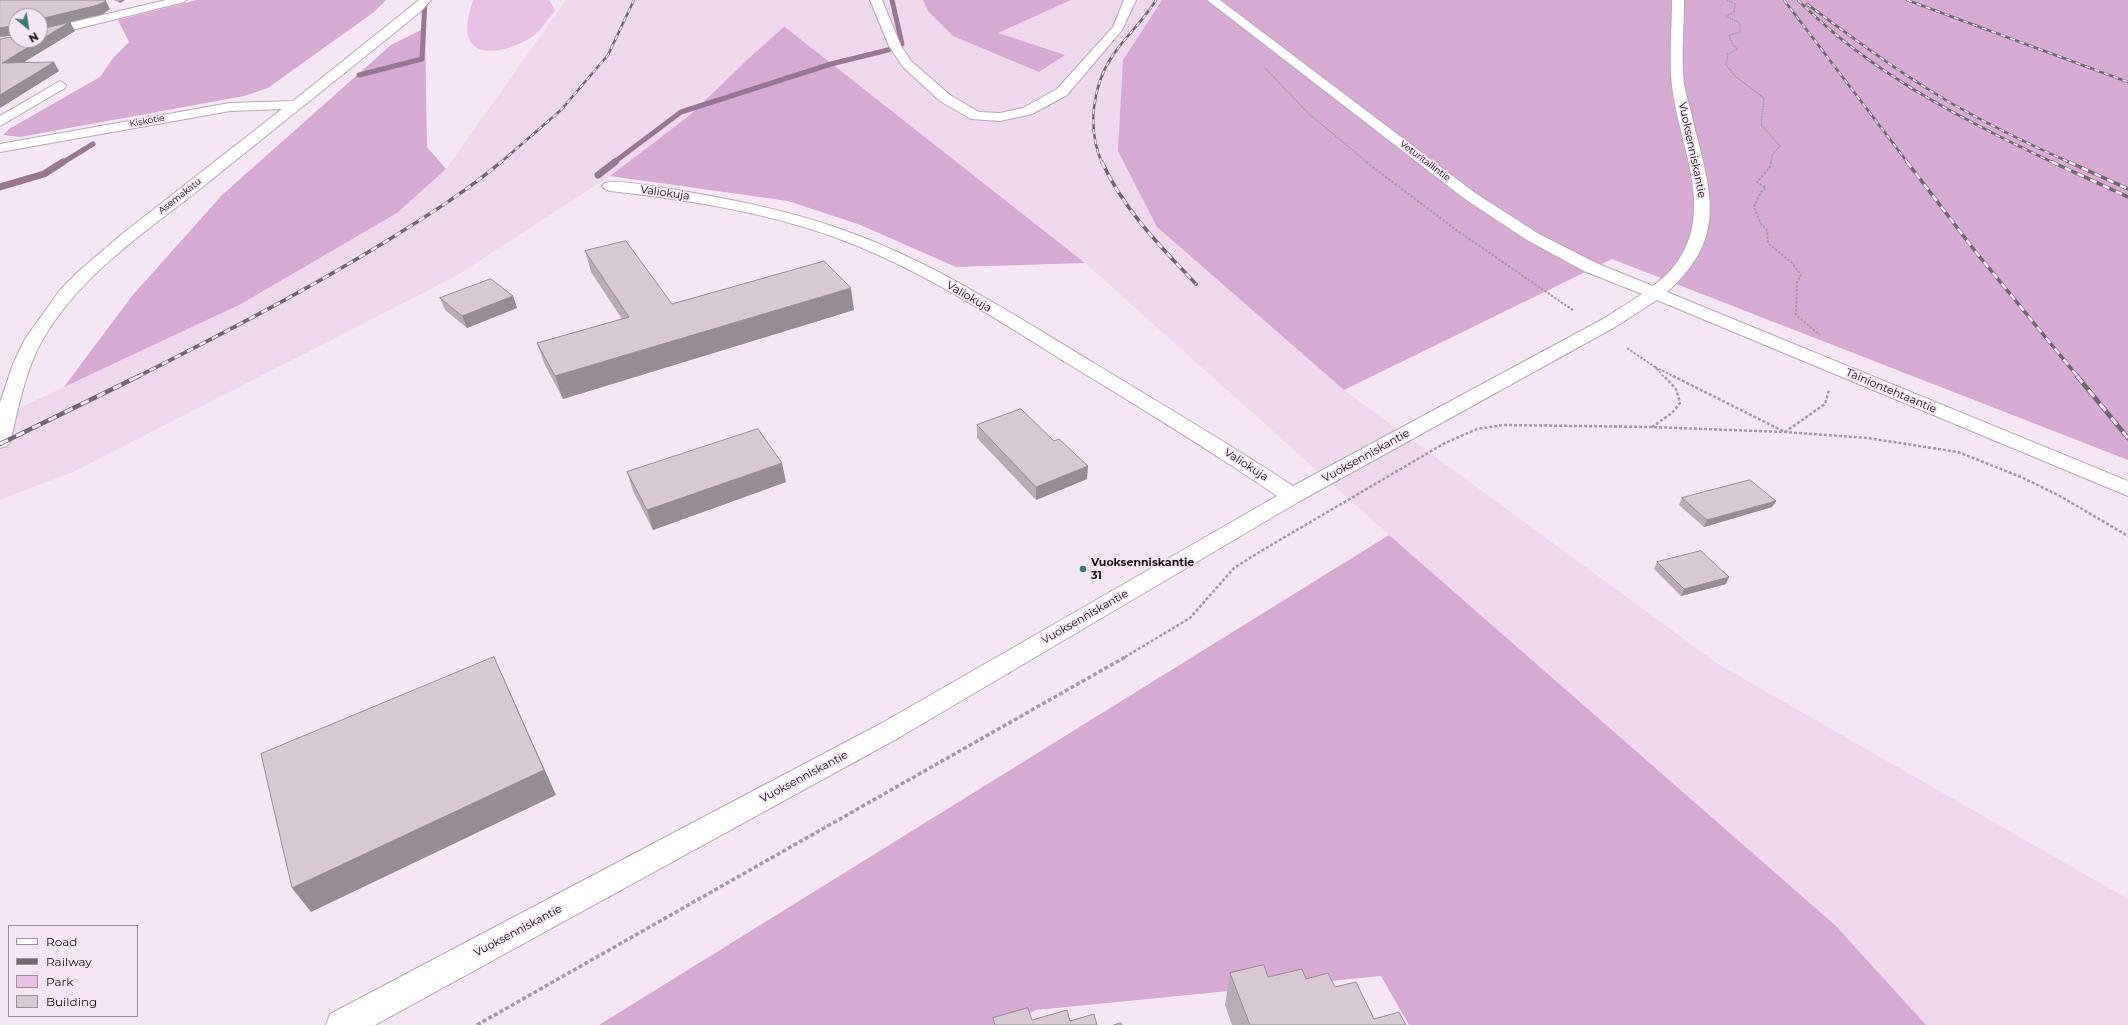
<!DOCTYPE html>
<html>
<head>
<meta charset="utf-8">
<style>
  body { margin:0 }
  #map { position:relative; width:2128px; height:1025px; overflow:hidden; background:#f4e7f3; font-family:Montserrat,sans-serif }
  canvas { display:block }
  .legend { position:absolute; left:8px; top:925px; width:130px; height:92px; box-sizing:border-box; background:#f4e7f3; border:1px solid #9c929b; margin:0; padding:5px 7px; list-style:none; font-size:12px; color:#171216 }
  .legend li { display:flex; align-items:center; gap:8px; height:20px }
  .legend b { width:20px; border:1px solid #9c929b }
  .north { position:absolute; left:8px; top:8px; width:40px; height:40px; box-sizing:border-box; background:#f4e7f3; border:1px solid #9c929b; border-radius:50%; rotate:150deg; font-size:11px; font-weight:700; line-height:16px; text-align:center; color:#171216 }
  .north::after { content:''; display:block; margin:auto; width:14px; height:18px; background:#397d71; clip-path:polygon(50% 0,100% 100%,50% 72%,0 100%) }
</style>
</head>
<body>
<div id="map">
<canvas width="2128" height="1025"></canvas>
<ul class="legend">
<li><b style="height:5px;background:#fff"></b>Road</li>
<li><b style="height:5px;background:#70686f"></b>Railway</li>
<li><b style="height:11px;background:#e6c1e1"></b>Park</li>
<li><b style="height:11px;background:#d6c9d4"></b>Building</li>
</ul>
<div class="north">N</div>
</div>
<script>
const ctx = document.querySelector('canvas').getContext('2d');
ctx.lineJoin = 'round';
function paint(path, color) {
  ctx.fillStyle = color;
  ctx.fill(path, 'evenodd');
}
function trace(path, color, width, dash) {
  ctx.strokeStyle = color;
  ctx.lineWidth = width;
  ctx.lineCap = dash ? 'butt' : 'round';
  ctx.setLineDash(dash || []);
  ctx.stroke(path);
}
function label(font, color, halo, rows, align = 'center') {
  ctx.font = font + ' Montserrat,sans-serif';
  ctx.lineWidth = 3.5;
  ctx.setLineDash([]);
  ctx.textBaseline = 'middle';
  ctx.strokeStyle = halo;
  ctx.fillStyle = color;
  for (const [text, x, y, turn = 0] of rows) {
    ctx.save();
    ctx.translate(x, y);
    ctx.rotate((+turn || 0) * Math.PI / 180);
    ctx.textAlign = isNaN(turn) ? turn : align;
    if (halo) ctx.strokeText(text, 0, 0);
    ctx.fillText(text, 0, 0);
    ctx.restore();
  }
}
paint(new Path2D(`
  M566 0H923L928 11 997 33 1071 0H1162L1123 60 1157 227 1344 390 1718 664 2128 899V1025H1926L1836 926 1389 535 1085 263 785 27 749 58 690 115 610 176 456 276 75 471 0 500V417L241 304 397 213 446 169Z`), '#edd9eb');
paint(new Path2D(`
  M473 0H548L550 1 555 11C548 19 541 30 533 36 519 47 475 63 468 36 465 24 470 12 473 0Z`), '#e6c1e1');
paint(new Path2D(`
  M197 0H386L374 12 268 88 244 96 20 137 3 135 9 129 100 77 113 58 129 42 118 20Z
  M923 0H1071L998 33 1065 55 1039 72 953 36 928 11Z
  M1162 0H2128V460L1612 259 1344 390 1157 227 1118 151 1123 60Z
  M785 26V27L1085 263 956 267 858 224 788 201 610 176 690 115 749 58Z
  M425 28 427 147 446 169 397 213 241 304 64 387 132 296 222 195 391 45Z
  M1389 535 1836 926 1926 1025H1409L1381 976 1036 1010 1007 1025H599Z`), '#d6abd1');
trace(new Path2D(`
  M359 75 422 59 425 0
  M62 163 93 144
  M613 163 681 112 831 64 888 50 902 44 892 0`), '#967893', 5);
trace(new Path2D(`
  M598 175 615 162
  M0 187 44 174 63 162`), '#967893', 7);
const minor = new Path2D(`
  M166 0H186L184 2 40 38V30Z
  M419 0H431L421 11 393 34C329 86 264 137 200 189 143 234 80 275 43 339 25 370 19 407 10 442L7 446 0 448V403L13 364 25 339 60 290 80 270 122 234 282 109 230 111 0 152V144L230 103 293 101Z
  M870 0H882L901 46 911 61 950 95 979 112 1000 113 1023 108 1057 89 1113 27 1124 0H1136L1122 30 1067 95 1032 114 1000 121 971 119 940 101 903 67 889 46Z
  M1207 0H1220L1475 193 1539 234 1596 263 1653 286C1659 281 1666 276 1671 270 1719 215 1679 147 1672 86 1669 60 1672 26 1672 0H1684C1684 28 1681 57 1684 85 1686 96 1690 107 1692 117 1709 189 1731 235 1667 292L2128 481V496L1657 300 1615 327 1300 501 900 737 375 1025H326L330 1014 882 723 1277 496C1207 448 1134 404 1062 360 995 318 924 272 850 243 773 213 691 200 610 191L605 189 602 186 605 183C621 179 670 189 688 192 747 202 807 215 862 237 944 269 1019 318 1094 363 1161 404 1228 443 1293 486L1603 319 1642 294 1584 271 1527 240 1465 199Z
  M60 81 66 85 65 88 0 126V116Z`);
trace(minor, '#b6a9b5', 2);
trace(new Path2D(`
  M1727 0 1735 4 1734 12 1726 16 1740 23V32L1729 35 1733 45 1738 49 1728 54 1726 65 1736 77 1764 98 1761 125 1780 146 1772 155 1771 163
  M1265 68 1309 114 1368 163`), '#a49aa3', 1.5, [1.5, 1]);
trace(new Path2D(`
  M1366 162 1459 232 1574 311
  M1771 162 1770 167 1757 182 1766 188 1761 192 1754 207 1761 224 1767 230 1768 243 1792 263 1801 275 1797 282 1796 315 1820 335
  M1627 348 1655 367 1664 377
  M1655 367 1675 377`), '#a49aa3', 2, [2.5, 1.5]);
trace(new Path2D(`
  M1673 376 1785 432 1825 404 1829 390
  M1652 427 1672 413 1680 403 1676 389 1664 376
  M1125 657 1190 618 1234 568 1261 551 1445 443 1477 429 1503 425 1651 427 1785 432 1867 438 1958 452 2021 477 2058 495 2128 536`), '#a49aa3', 2.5, [3, 2]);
trace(new Path2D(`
  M477 1025 1127 656`), '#a49aa3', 3.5, [4, 2.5]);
paint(minor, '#fff');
const railFar2 = new Path2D(`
  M1784 0 1908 163
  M1798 0C1869 72 1963 120 2054 163
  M1907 0 2128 82
  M1807 4C1850 36 1893 68 1939 96 1981 121 2026 143 2071 163
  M500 163 561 110 608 55 634 0
  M1102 163C1087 129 1092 86 1113 55 1126 36 1144 20 1156 0`);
const railFar1 = new Path2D(`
  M1102 162C1124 210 1160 246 1196 284
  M1907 162 1975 251 2078 377
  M2052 162 2128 197
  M2069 162 2128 189
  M137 377C224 333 311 288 393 237 430 214 468 190 501 162`);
const rail = new Path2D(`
  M2077 376 2128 438
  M0 444 139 376`);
trace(railFar2, '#70686f', 2.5);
trace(railFar1, '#70686f', 3.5);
trace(rail, '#70686f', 4.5);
trace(railFar2, '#f4e7f3', 1.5, [5]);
trace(railFar1, '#f4e7f3', 2.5, [7]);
trace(rail, '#f4e7f3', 3, [9]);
paint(new Path2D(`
  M0 0 110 9 103 14 40 29V16H16V40L75 31 23 62 59 71 0 108 16 35H15L0 37Z
  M114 0H125L120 3Z
  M585 251 672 304 854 310 563 399 545 365 537 343 622 319 591 272Z
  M513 296 517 308 467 328 445 310 440 298Z
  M977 425 1054 441 1087 479 1036 500 977 438Z
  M627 472 786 482 653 530 633 491Z
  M1682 498 1776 501 1772 507 1704 527 1679 505Z
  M1657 562 1726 584 1681 596 1654 569Z
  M1230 973 1306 979 1335 987 1374 1019 1406 1025H1232L1225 1005Z`), '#b8adb6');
paint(new Path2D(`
  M119 0H125L120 3Z
  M106 1 110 9 103 14 40 29V19Z
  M70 22 75 31 8 72 2 63Z
  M11 26 15 35 0 37V28Z
  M54 62 59 71 0 108V95Z
  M851 288 854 310 563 399 555 376Z
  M513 296 517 308 467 328 462 316Z
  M782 463 786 482 653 530 647 510Z
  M1088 466 1087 479 1036 500V487Z
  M1776 501 1772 507 1704 527 1707 520Z
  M1729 577 1726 584 1681 596 1684 589Z
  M494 657 556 795 311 912 292 888Z`), '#968d94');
const building = new Path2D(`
  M0 0H104L106 1 98 5 40 19V16H16V30H13L11 26 0 28Z
  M70 22 2 63 54 62 0 95V39L15 36 16 35V40H40V30Z
  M626 241 672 304 824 261 851 288 555 376 537 343 629 317 585 251Z
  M491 279 513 296 462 316 440 298Z
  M1021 409 1054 441 1059 439 1088 466 1036 487 977 425Z
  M758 429 782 463 647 510 627 472Z
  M1750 480 1776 501 1707 520 1682 498Z
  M1701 551 1729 577 1684 589 1657 562Z
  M494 657 544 770 292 888 261 754Z
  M1264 965 1268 977 1302 969 1306 979 1328 973 1335 987 1356 982 1374 1019 1399 1012 1406 1025H1250L1230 973Z
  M1028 1008 1032 1020 1067 1010 1070 1021 1094 1014 1097 1025H995L993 1018Z
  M1121 1023 1122 1025H1114Z`);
paint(building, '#d6c9d4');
trace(building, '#968d94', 1);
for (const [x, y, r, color] of [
  [1083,569,4,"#397d71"]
]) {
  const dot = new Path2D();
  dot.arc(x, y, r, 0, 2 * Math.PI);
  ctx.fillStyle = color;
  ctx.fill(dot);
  trace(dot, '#f4e7f3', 1.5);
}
label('9px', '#171216', '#f4e7f3', [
  ["Kiskotie",147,121,-10],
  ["Veturitallintie",1425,161,37],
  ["Asemakatu",180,196,-38]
]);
label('11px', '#171216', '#f4e7f3', [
  ["Vuoksenniskantie",1692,150,78],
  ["Valiokuja",665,193,8],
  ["Valiokuja",969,297,30],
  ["Tainiontehtaantie",1891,391,23],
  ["Vuoksenniskantie",1366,456,-29],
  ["Valiokuja",1246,465,33],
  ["Vuoksenniskantie",1085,617,-30],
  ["Vuoksenniskantie",804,777,-28],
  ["Vuoksenniskantie",518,931,-28]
]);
label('bold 11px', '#171216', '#f4e7f3', [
  ["Vuoksenniskantie",1091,563],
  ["31",1091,576]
], 'left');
</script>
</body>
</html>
